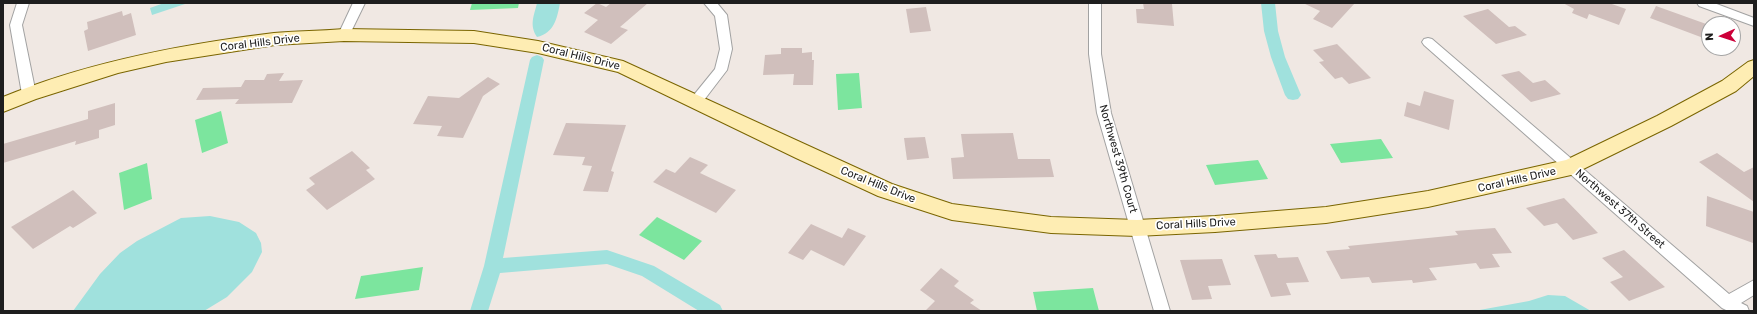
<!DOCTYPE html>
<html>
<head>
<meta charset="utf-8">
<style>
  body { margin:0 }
  #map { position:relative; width:1757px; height:314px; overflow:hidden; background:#f0e8e3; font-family:Rubik,sans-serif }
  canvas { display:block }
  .frame { position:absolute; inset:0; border:4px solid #1e1e1e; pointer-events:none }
  .north { position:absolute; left:1701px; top:16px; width:40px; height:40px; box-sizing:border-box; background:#fff; border:1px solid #a5a5a5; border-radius:50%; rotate:267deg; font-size:11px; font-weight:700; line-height:16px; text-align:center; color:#1e1e1e }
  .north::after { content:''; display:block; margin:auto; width:14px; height:18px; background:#cc0039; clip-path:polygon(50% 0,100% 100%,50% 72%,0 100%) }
</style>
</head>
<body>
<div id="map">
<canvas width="1757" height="314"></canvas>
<div class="frame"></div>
<div class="north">N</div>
</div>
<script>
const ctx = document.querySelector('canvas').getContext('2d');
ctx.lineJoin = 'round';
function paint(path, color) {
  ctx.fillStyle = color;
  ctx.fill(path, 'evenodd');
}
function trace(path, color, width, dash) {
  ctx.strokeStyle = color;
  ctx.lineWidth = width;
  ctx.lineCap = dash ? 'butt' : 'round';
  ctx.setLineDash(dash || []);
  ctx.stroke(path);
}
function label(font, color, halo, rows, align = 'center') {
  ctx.font = font + ' Rubik,sans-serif';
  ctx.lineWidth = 3.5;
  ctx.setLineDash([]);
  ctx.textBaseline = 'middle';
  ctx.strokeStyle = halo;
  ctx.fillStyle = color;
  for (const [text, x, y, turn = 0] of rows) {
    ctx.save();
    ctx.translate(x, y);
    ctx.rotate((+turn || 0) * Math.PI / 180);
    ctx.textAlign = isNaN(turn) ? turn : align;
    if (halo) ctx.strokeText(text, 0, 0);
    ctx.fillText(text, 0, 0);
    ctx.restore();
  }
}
paint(new Path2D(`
  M472 3H519L518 8 470 10Z
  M859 73 862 108 838 110 836 74Z
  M221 111 228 143 202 153 195 120Z
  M1381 139 1393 158 1341 163 1330 144Z
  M1258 160 1268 179 1215 185 1206 165Z
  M147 163 152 199 124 210 119 173Z
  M657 217 702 241 684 260 639 235Z
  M423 267 419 290 355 299 361 276Z
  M1093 288 1099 311H1037L1033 292Z`), '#7ce59e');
paint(new Path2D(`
  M164 3H184L185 4 152 15 150 8Z
  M537 3H560C557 19 554 33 537 37 529 25 534 16 537 3Z
  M210 216 239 222 256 233 261 243 262 252 252 272 227 297 204 311H73L100 274 120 253 137 241 181 218Z
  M1548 295 1565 296 1591 311H1474L1529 301Z`), '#a0e1dd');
paint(new Path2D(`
  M1261 3H1275L1278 31 1285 57 1301 95 1298 99 1293 100 1288 99 1285 95 1271 57 1264 31Z
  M537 55 542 57 544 60 503 258 607 250 654 266 720 305 723 311H699L642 276 607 264 500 273 488 311H470L484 266 530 60 532 57Z`), '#a0e1dd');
paint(new Path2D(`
  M597 3 606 7 611 3H648L620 27 628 30 611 44 584 32 598 20 584 13Z
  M1143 3 1172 4 1174 26 1137 23 1136 9H1144Z
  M1303 3H1355L1332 28 1313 19 1320 11Z
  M1563 3H1609L1626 9 1619 25 1589 14 1587 19 1572 13 1574 9Z
  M1656 6 1709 25 1706 39 1650 18Z
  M926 7 931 31 910 33 906 9Z
  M1488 9 1509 27 1515 26 1527 35 1496 44 1463 16Z
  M122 11 123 16 131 13 136 35 88 51 84 31 88 29 87 22Z
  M1337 44 1371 78 1349 84 1342 77 1335 79 1319 62 1324 61 1313 50Z
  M781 48H802V53L812 52V60H814L813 85H793L794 74 763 75 765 55 781 54Z
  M1519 71 1533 83 1545 80 1561 94 1531 102 1501 75Z
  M284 73 279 81 303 80 292 103 235 104 239 99 196 100 203 88 241 87 245 80H264L267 74Z
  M488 77 500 84 483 96 463 138 437 136 442 126 413 124 428 96 459 98Z
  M1424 91 1454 100 1449 130 1404 116 1407 102 1420 106Z
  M115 103V125L99 130V138L75 145 76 141 3 163V144L88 119V111Z
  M566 123 626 125 611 171 614 172 608 192 583 191 592 166 582 165 585 157 553 155Z
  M1013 133 1018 159H1050L1054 177 953 179 951 158 964 157 961 134Z
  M925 137 929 158 907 160 904 138Z
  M352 151 370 168 366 170 375 179 327 210 306 190 315 184 309 178Z
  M1717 153 1744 172 1754 167V202L1699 162Z
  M690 157 708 165 700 173 736 190 716 213 653 182 666 169 675 173Z
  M73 190 97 213 73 228 70 226 33 249 11 227Z
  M1707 196 1754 212 1753 243 1706 226Z
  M1564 198 1598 233 1573 240 1557 223 1544 226 1526 208Z
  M811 224 842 238 848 228 866 236 844 266 811 250 803 260 788 253Z
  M1495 228 1512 253 1492 254 1500 267 1480 269 1476 263 1429 268 1437 280 1413 283 1412 280 1372 283 1369 277 1341 279 1326 251 1350 249 1348 246 1458 235 1455 231Z
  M1624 250 1665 287 1629 301 1610 282 1623 277 1602 258Z
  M1276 254 1278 258 1298 257 1309 282 1286 283 1291 295 1271 297 1254 255Z
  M1222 259 1231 285 1208 286 1212 299 1192 300 1180 260Z
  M941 268 959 281 954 286 974 300 970 303 982 311H925L935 301 920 290Z`), '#d0bfbc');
const street = new Path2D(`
  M17 3H29L22 25 36 94 34 97 29 99 24 97 22 94 10 25Z
  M353 3H365L348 38H340L338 35Z
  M704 3H717L727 15 732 49 727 70 701 104 696 106 691 104 689 101 715 69 720 49 715 16Z
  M1089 3H1101V54L1111 113 1170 311H1154L1097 113 1089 54Z
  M1697 3H1714L1754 18V26L1699 6Z
  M1428 38 1432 39 1729 294 1754 280V295L1741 303 1747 306 1749 311H1728L1722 308 1424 45 1422 42 1424 39Z`);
const secondary = new Path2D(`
  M344 29 474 31 538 41 623 61 892 184 952 204 1051 217 1137 220 1215 216 1326 207 1428 191 1566 160 1657 116 1722 81 1748 62 1754 60V76L1736 91 1671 126 1571 175 1428 207 1326 223 1215 232 1137 236 1051 233 952 220 878 196 796 158 618 72 538 53 474 43 344 41 275 45 166 62 118 73 36 99 3 112V97C88 62 183 44 274 33 297 31 321 31 344 29Z`);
trace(street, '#a2a2a2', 2);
trace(secondary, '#7a6500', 2);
paint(street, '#fff');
paint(secondary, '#feedb3');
label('11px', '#1e1e1e', '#fff', [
  ["Coral Hills Drive",260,43,-7],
  ["Coral Hills Drive",581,57,14],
  ["Northwest 39th Court",1118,159,74],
  ["Coral Hills Drive",1517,180,-13],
  ["Coral Hills Drive",878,185,22],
  ["Northwest 37th Street",1620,209,41],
  ["Coral Hills Drive",1196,224,-3]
]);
</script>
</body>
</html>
